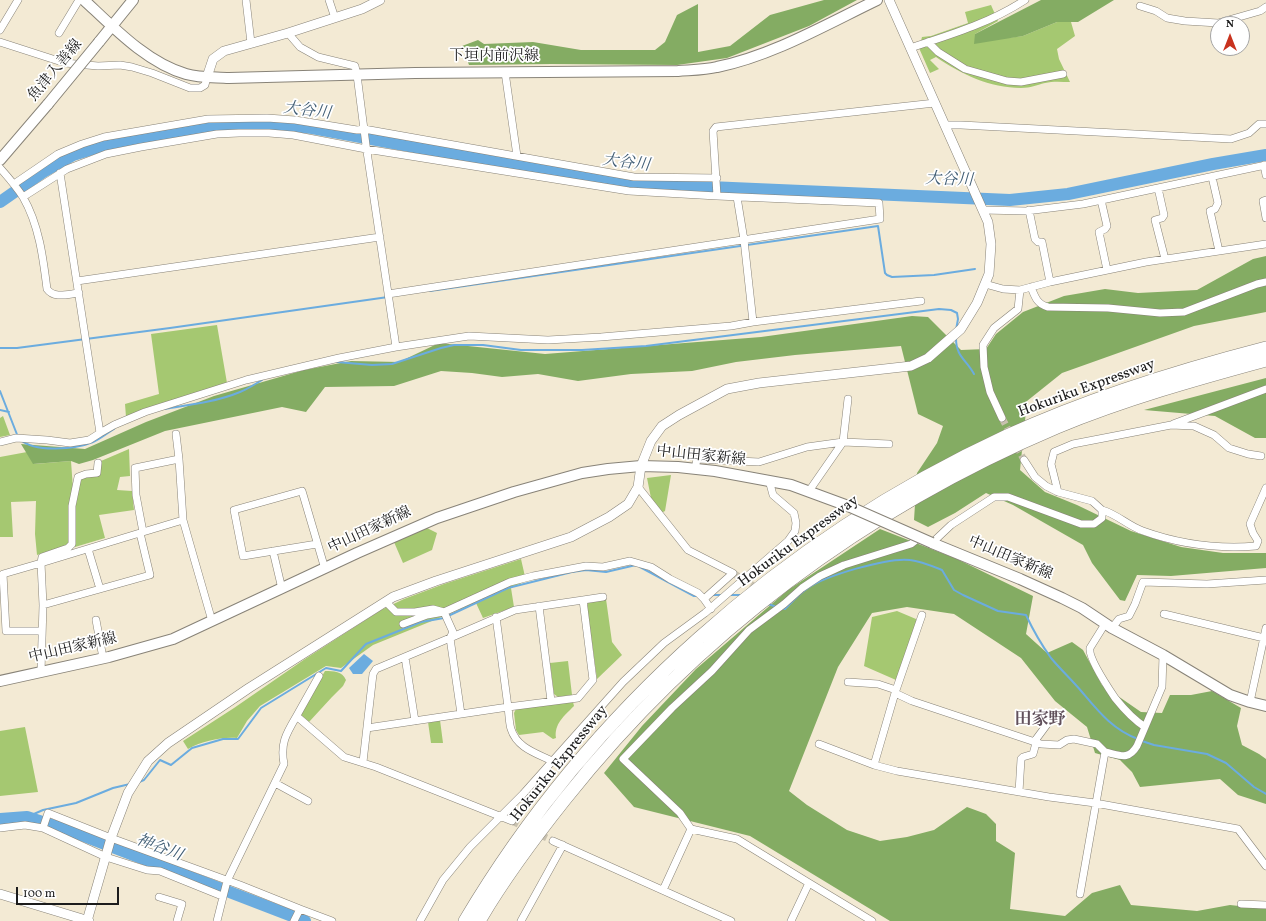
<!DOCTYPE html>
<html>
<head>
<meta charset="utf-8">
<style>
  body { margin:0 }
  #map { position:relative; width:1266px; height:921px; overflow:hidden; background:#f3ead4; font-family:Vollkorn,serif }
  canvas { display:block }
  .north { position:absolute; left:1210px; top:16px; width:40px; height:40px; box-sizing:border-box; background:#fff; border:1px solid #a4a4a4; border-radius:50%; rotate:0deg; font-size:11px; font-weight:700; line-height:16px; text-align:center; color:#1c1c1c }
  .north::after { content:''; display:block; margin:auto; width:14px; height:18px; background:#c8321e; clip-path:polygon(50% 0,100% 100%,50% 72%,0 100%) }
  .scale { position:absolute; left:16px; top:887px; width:103px; height:18px; box-sizing:border-box; border:2px solid #1c1c1c; border-top:0; padding-left:5px; font-size:12px; line-height:14px; white-space:nowrap; color:#1c1c1c; -webkit-text-stroke:3px #fff; paint-order:stroke }
</style>
</head>
<body>
<div id="map">
<canvas width="1266" height="921"></canvas>
<div class="north">N</div>
<div class="scale">100 m</div>
</div>
<script>
const ctx = document.querySelector('canvas').getContext('2d');
ctx.lineJoin = 'round';
function paint(path, color) {
  ctx.fillStyle = color;
  ctx.fill(path, 'evenodd');
}
function trace(path, color, width, dash) {
  ctx.strokeStyle = color;
  ctx.lineWidth = width;
  ctx.lineCap = dash ? 'butt' : 'round';
  ctx.setLineDash(dash || []);
  ctx.stroke(path);
}
function label(font, color, halo, rows, align = 'center') {
  ctx.font = font + ' Vollkorn,"Noto Serif JP",serif';
  ctx.lineWidth = 3.5;
  ctx.setLineDash([]);
  ctx.textBaseline = 'middle';
  ctx.strokeStyle = halo;
  ctx.fillStyle = color;
  for (const [text, x, y, turn = 0] of rows) {
    ctx.save();
    ctx.translate(x, y);
    ctx.rotate((+turn || 0) * Math.PI / 180);
    ctx.textAlign = isNaN(turn) ? turn : align;
    if (halo) ctx.strokeText(text, 0, 0);
    ctx.fillText(text, 0, 0);
    ctx.restore();
  }
}
paint(new Path2D(`
  M991 5 998 21 975 34 1007 38 1023 36 1057 22H1071L1075 36 1057 49 1059 59 1070 82C1062 82 1053 81 1045 83 1036 85 1031 88 1021 88 990 88 961 74 936 57L930 60 939 69 930 73 919 48 922 37 931 36 968 23 965 12Z
  M217 325 227 383 126 417 125 404 159 394 151 334Z
  M3 416 10 435 0 437V418Z
  M129 449 130 476 120 477 117 490 132 491 134 510 99 515 105 538 75 547V509L81 478 100 475 101 461Z
  M27 452 34 464 71 461 73 489 69 541 67 545 37 555 35 534 36 501 11 502 13 537H0V457Z
  M671 475 665 511 661 513 651 498 647 478Z
  M427 528 437 533 432 550 403 563 394 542Z
  M521 559 526 581 511 588 514 607 483 618 476 603 373 645 341 668 326 666 260 706 247 721 237 738C220 737 203 741 188 749L183 741 234 708 305 659 381 610 404 599 444 584Z
  M606 599 612 642 622 655 597 679 587 606 589 601Z
  M897 611 916 619V623L896 680 864 666 872 617Z
  M568 661 572 695 558 697 554 694 550 663Z
  M325 671C334 671 342 671 346 680L343 686 332 697 309 722 300 714Z
  M573 702 574 706C564 716 554 724 556 738L553 739 543 732 519 735 516 730 514 713 516 709Z
  M440 720 443 743H431L428 722Z
  M25 727 38 792 0 796V731Z`), '#a5c871');
paint(new Path2D(`
  M824 0H857L809 26 727 58 677 65 552 64 469 65 462 46 478 40 484 44 533 42 581 50H655L665 42 677 15 698 4V52L730 46 770 15Z
  M1041 0H1114L1078 22H1057L1023 36 974 44 975 34Z
  M1266 256V312L1194 326 1062 373 1027 401 1020 470 1045 492 1077 505 1131 531 1181 547 1223 553H1266V568L1171 576 1137 575 1125 601 1120 600 1092 563 1083 545 1013 505 986 493 955 513 928 527 914 520 917 473 937 443 943 426 918 414 901 346 795 355 736 362 692 371 631 374 578 381 538 374 502 377 472 373 441 371 394 386 325 387 306 412 282 407 165 431 93 460 79 464 71 461 33 464 21 444 85 449 146 422 214 396 304 370 351 361 399 362 439 343 545 354 761 337 912 316 928 317 961 350 986 349 996 334 1023 312 1064 296 1105 289 1138 293 1197 290 1253 259Z
  M1266 378V438H1255L1215 416 1144 410Z
  M880 529 957 559 1033 596 1026 634 1047 653 1072 642 1083 650 1102 685 1141 712 1162 713 1170 695H1191L1212 691 1241 708 1237 726 1242 745 1259 754 1266 759V804L1238 795 1220 779 1140 787 1132 772 1120 760 1095 753 1087 727 1055 701 1021 658 954 614 907 607 872 613 838 667 789 791 807 805 847 830 880 841 907 837 934 830 967 807 986 814 996 824V841L1015 853 1010 909 1065 916 1092 893 1120 885 1131 905 1197 911 1230 905 1266 909V921H890L750 836 634 807 604 773 642 726 696 669 788 590Z`), '#84ac63');
paint(new Path2D(`
  M364 654 373 661 362 674H353L349 668Z`), '#6bacdf');
trace(new Path2D(`
  M430 291 878 226 885 273 887 275 892 277 934 275 975 269
  M956 338C956 357 966 359 974 374
  M0 348H17L170 328 388 297
  M337 362 372 365 392 364 441 348 454 345H483L521 350H582L646 346 939 309 951 310 957 313 958 319 956 330
  M0 391 18 437
  M164 409C189 405 216 402 240 392 248 389 255 384 262 380
  M0 410 9 412
  M21 440C35 453 76 449 93 442 100 439 107 433 114 429
  M640 567 694 596H697
  M711 595H723
  M729 595H743
  M768 604 777 607
  M781 608 785 609C792 602 799 594 808 588 825 576 888 557 910 560 920 561 932 566 942 570L954 590 963 595 998 611 1026 615C1033 630 1041 644 1051 658 1061 670 1072 680 1082 692 1098 711 1113 730 1138 739
  M448 616 508 588 572 572 586 570 606 572 636 565
  M1142 741 1154 745 1207 754 1226 763 1254 787 1266 794
  M139 782 144 780 160 760 171 765 192 748 223 739H238L261 708 326 668 341 671 366 644 421 622 444 618
  M27 817 43 810 76 803 113 788 130 784`), '#6bacdf', 2);
trace(new Path2D(`
  M0 202 43 172 73 155 112 143 234 125 276 124 312 128 431 150 614 180 663 185 1010 200 1068 194 1213 164 1266 155
  M0 819 27 817 76 833 305 921`), '#6bacdf', 12);
trace(new Path2D(`
  M1002 418 1024 460
  M733 573 760 590
  M512 821 553 841`), '#c8c1af', 7, [7, 3.5]);
const minor = new Path2D(`
  M246 0 251 43
  M329 0 335 18
  M1140 6 1156 11 1167 18 1185 21 1218 23 1260 11 1266 7
  M0 30 18 0
  M59 33 79 0
  M288 33 300 47 318 57 355 66 357 75 366 145 396 347
  M0 42 65 63 98 66 120 65 132 67 152 73 190 88H200L205 85 207 77
  M928 42 938 52 965 69 1007 81 1021 82 1063 74
  M910 48C950 35 990 23 1025 0
  M505 72 517 156
  M945 125H961L1231 139 1249 133 1259 124H1266
  M1264 165 1266 175
  M0 168C8 177 16 186 23 197 39 225 43 257 47 289 54 299 68 294 79 293
  M1212 177 1218 203 1215 209 1210 211 1219 251
  M14 184 58 154 82 144 104 137 208 119 267 118 295 120 357 130 364 129 634 177 717 178
  M1158 188 1164 215 1162 218 1155 220 1165 259
  M23 197 67 169 106 154 141 147 217 134 239 133H269L293 135 366 149 629 191 717 196
  M737 197 744 240 753 322
  M1101 200 1107 226 1105 229 1099 232 1107 270
  M1266 200 1263 201 1266 218
  M983 210 1026 211 1083 204 1266 165
  M1029 210 1035 239 1038 242H1042L1050 282
  M77 281 380 237
  M985 284 1003 289 1020 290
  M1031 287C1035 297 1037 304 1048 307L1108 308 1160 313 1184 312 1257 284 1266 282
  M388 294 880 219 879 203 717 196 713 131 716 127 935 103
  M1002 418 990 392 984 367 983 345 994 328 1018 309 1020 290 1050 282 1146 262 1266 244
  M1173 424 1266 389
  M100 433 114 425 145 412 246 380 339 358 396 347 469 336 548 340 601 337 731 326 753 322 921 301
  M176 434 179 459
  M0 442 16 438 47 440 70 443 89 440 100 433 60 173
  M695 469 697 459 759 462 807 447 843 442 889 444
  M638 487 688 550 733 573 704 599 711 609
  M809 491 843 442 848 399
  M1058 492 1051 464 1054 452 1073 444 1171 425 1194 426 1214 435 1229 448 1248 454 1261 456
  M1102 510C1117 514 1128 526 1143 531 1179 544 1218 549 1256 546L1258 541 1253 533 1250 524 1266 488
  M143 532 183 520
  M932 543 951 525 994 497H1008L1081 524H1094L1102 518V510L1092 501 1058 492 1046 486 1035 477 1024 460
  M317 544 243 556 234 510 302 491 325 569
  M88 549 100 589
  M273 551 282 589
  M583 600 603 597
  M386 602 396 612H415L433 609 444 612 453 632 450 638
  M43 605 150 575 140 533
  M539 606 551 701
  M1164 614 1264 638
  M922 615 895 693 874 765 897 771 1049 797 1095 803 1238 829 1266 866
  M96 620 103 658
  M403 624 427 615 444 612 510 582 533 576 586 566 603 567 630 561 651 567 670 579 698 593 704 599
  M1105 624 1090 648C1088 657 1109 689 1115 698 1123 708 1134 720 1145 727
  M1112 628 1119 619 1129 616 1135 604 1143 582 1207 584 1266 580
  M42 631H6L3 574 41 563 42 557 68 548 72 544V506L78 477 86 474 97 473 98 463
  M450 638 515 610 583 600 593 680 578 698 508 707 496 617
  M405 657 415 721
  M41 672 43 605 41 563 143 532 136 495 135 468 179 459 183 520 212 621
  M848 682 878 684 896 690
  M895 693 912 701 1041 744 1059 745 1067 740 1074 739 1097 744 1105 752
  M1250 702 1266 628
  M296 717 319 676
  M367 728 461 714
  M1034 742 1054 715
  M819 744 874 765
  M363 762 373 674 376 669 450 638 461 714 508 707C509 714 509 723 511 729 517 748 536 753 552 761
  M275 783 308 801
  M1019 792 1021 759 1023 757 1033 754 1036 743
  M0 828 25 825 43 828 48 813 111 838 240 885 300 909 294 921
  M43 828 106 857 147 870 160 871 222 896
  M691 829 737 839 809 883 791 921
  M553 841 731 921
  M809 883 872 921
  M663 890 691 829 680 813 623 759 672 708 712 671 749 630 784 604 802 588 820 576 844 565 911 544 920 537
  M1080 894 1105 752C1120 755 1128 761 1137 746L1162 687 1163 655
  M159 897 182 904 177 921
  M1241 904 1266 905
  M300 909 332 921
  M217 921 227 881 284 764C280 744 286 734 296 717L300 719 344 757 376 767 512 821
  M420 921 443 880 470 847 523 794 623 682 664 643 705 613 788 541 795 531 796 523 794 513 773 495 769 480
  M521 921 563 845`);
const tertiary = new Path2D(`
  M207 77 213 59 224 51 288 33 362 9 380 0
  M0 894 89 921
  M87 921 111 838 128 793 148 761 168 743 249 688 393 597 436 581 571 537 609 517 628 504 638 487 641 466 651 441 662 426 679 415 727 389 759 383 911 366 928 358 961 329 977 303 989 274 991 244 988 222 889 0`);
const secondary = new Path2D(`
  M84 0C113 27 147 63 186 74 200 78 215 77 229 78L415 73 678 71C691 70 705 70 717 67 772 56 827 24 877 0
  M99 42 133 0
  M0 160 48 104
  M932 543 1020 579 1062 598 1082 608 1112 628 1163 655 1230 695 1250 702 1266 706
  M0 681 109 657 173 639 357 553 437 518 514 492 582 473 608 469 641 466 678 467 715 471 791 485 848 506`);
const motorway = new Path2D(`
  M465 921C590 710 784 539 1007 436 1090 398 1177 371 1266 348
  M479 921C504 878 534 838 565 799 695 635 865 508 1057 427 1125 399 1196 379 1266 360`);
trace(minor, '#888378', 8);
trace(tertiary, '#888378', 10);
trace(secondary, '#888378', 12);
trace(motorway, '#888378', 14);
trace(minor, '#fff', 7);
trace(tertiary, '#fff', 9);
trace(secondary, '#fff', 10);
trace(motorway, '#fff', 13);
const secondaryBridge = new Path2D(`
  M48 104 99 42
  M848 506 932 543`);
trace(secondaryBridge, '#888378', 12, []);
trace(secondaryBridge, '#fff', 10);
label('15px', '#1c1c1c', '#fff', [
  ["下垣内前沢線",494,57],
  ["魚津入善線",56,71,-50],
  ["Hokuriku Expressway",1087,389,-20],
  ["中山田家新線",701,457,6],
  ["中山田家新線",370,531,-25],
  ["Hokuriku Expressway",799,542,-36],
  ["中山田家新線",1010,559,23],
  ["中山田家新線",73,649,-13],
  ["Hokuriku Expressway",560,764,-51]
]);
label('italic 16px', '#405d74', '#fff', [
  ["大谷川",307,112,7],
  ["大谷川",626,164,7],
  ["大谷川",949,181,2],
  ["神谷川",159,849,21]
]);
label('bold 17px', '#61505b', '#fff', [
  ["田家野",1040,721]
]);
</script>
</body>
</html>
